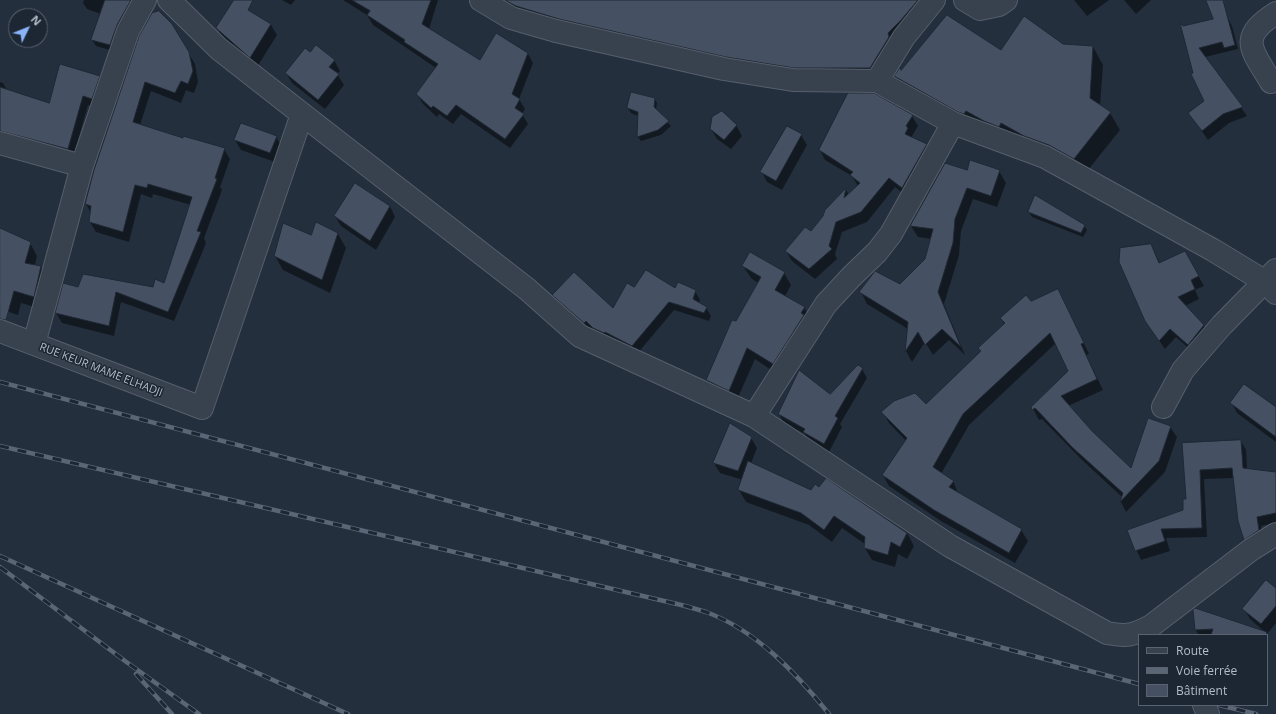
<!DOCTYPE html>
<html>
<head>
<meta charset="utf-8">
<style>
  body { margin:0 }
  #map { position:relative; width:1276px; height:714px; overflow:hidden; background:#242f3e; font-family:"Open Sans",sans-serif }
  canvas { display:block }
  .legend { position:absolute; left:1138px; top:634px; width:130px; height:72px; box-sizing:border-box; background:#1d2633; border:1px solid #59626f; margin:0; padding:5px 7px; list-style:none; font-size:12px; color:#b4bcc9 }
  .legend li { display:flex; align-items:center; gap:8px; height:20px }
  .legend b { width:20px; border:1px solid #59626f }
  .north { position:absolute; left:8px; top:8px; width:40px; height:40px; box-sizing:border-box; background:#1d2633; border:1px solid #59626f; border-radius:50%; rotate:47deg; font-size:11px; font-weight:700; line-height:16px; text-align:center; color:#b4bcc9 }
  .north::after { content:''; display:block; margin:auto; width:14px; height:18px; background:#8ab4f8; clip-path:polygon(50% 0,100% 100%,50% 72%,0 100%) }
</style>
</head>
<body>
<div id="map">
<canvas width="1276" height="714"></canvas>
<ul class="legend">
<li><b style="height:5px;background:#38414e"></b>Route</li>
<li><b style="height:5px;background:#5a6575"></b>Voie ferrée</li>
<li><b style="height:11px;background:#455162"></b>Bâtiment</li>
</ul>
<div class="north">N</div>
</div>
<script>
const ctx = document.querySelector('canvas').getContext('2d');
ctx.lineJoin = 'round';
function paint(path, color) {
  ctx.fillStyle = color;
  ctx.fill(path, 'evenodd');
}
function trace(path, color, width, dash) {
  ctx.strokeStyle = color;
  ctx.lineWidth = width;
  ctx.lineCap = dash ? 'butt' : 'round';
  ctx.setLineDash(dash || []);
  ctx.stroke(path);
}
function label(font, color, halo, rows, align = 'center') {
  ctx.font = font + ' "Open Sans",sans-serif';
  ctx.lineWidth = 3;
  ctx.setLineDash([]);
  ctx.textBaseline = 'middle';
  ctx.strokeStyle = halo;
  ctx.fillStyle = color;
  for (const [text, x, y, turn = 0] of rows) {
    ctx.save();
    ctx.translate(x, y);
    ctx.rotate((+turn || 0) * Math.PI / 180);
    ctx.textAlign = isNaN(turn) ? turn : align;
    if (halo) ctx.strokeText(text, 0, 0);
    ctx.fillText(text, 0, 0);
    ctx.restore();
  }
}
paint(new Path2D(`
  M84 0H135L113 51 96 46 92 40 101 14 87 9 83 3Z
  M282 0H295L291 5Z
  M343 0H438L429 29 480 61 528 54 533 63 519 99 525 109 522 114 528 124 510 148 461 114 453 124 439 114 437 117 423 104 417 94 436 68 373 25 367 15Z
  M479 0H926L881 87 528 25Z
  M1074 0H1109L1087 16Z
  M1124 0H1151L1136 14Z
  M234 3 271 25 277 35 257 67 223 39 217 28Z
  M1227 16 1232 26 1238 49 1205 57 1247 116 1229 123 1208 140 1189 113 1205 101 1194 74 1182 27Z
  M171 24 195 64 198 82 194 93 186 90 181 103 151 91 140 125 184 139 224 149 230 159 220 187 222 190 204 238 206 243 174 321 121 302 114 336 62 323 56 313 79 289 154 288 165 284 191 205 153 194 152 198 141 194 129 242 96 232 90 222 91 213 86 204Z
  M1063 45 1093 47 1103 65 1100 106 1110 113 1120 130 1084 175 906 94 896 76 901 71 1001 52Z
  M310 53 334 60 340 71 337 74 344 85 325 109 292 83 286 73Z
  M99 77 104 86 97 108 88 105 73 158 0 142V82L3 83 7 90 49 105Z
  M632 93 654 98 657 103 656 110 671 126 661 135 641 141 638 137V116L631 113 628 108Z
  M912 116 918 126 912 136 913 139 926 145 932 154 908 197 895 187 867 222 842 232 835 254 837 259 815 279 792 261 786 251 811 233 824 217 826 211 846 190 849 195 858 186 852 176 825 160 820 150Z
  M736 125 742 136 731 149 717 139 711 129Z
  M801 135 807 145 782 190 767 182 762 172Z
  M276 137 282 147 275 162 241 150 235 140Z
  M968 171H999L1006 183 997 207 973 199 961 231 959 255 944 304 965 355 949 340 933 355 925 342 912 362 906 351 908 329 867 304 861 292 900 286 926 260 932 239 918 237 911 226Z
  M390 206 395 217 376 250 341 226 335 216Z
  M1029 212 1084 226 1087 230 1083 237 1032 217Z
  M0 229 30 243 37 256 35 265 40 266 48 279 41 309 21 303 18 315 0 309Z
  M338 234 346 248 330 293 283 270 275 256 312 236Z
  M1151 245 1160 263 1185 252 1204 286 1195 290 1199 299 1185 306 1204 326 1209 335 1194 353 1176 337 1165 349 1152 330Z
  M743 266 784 273 791 285 785 296 804 307 811 320 780 376 755 359 736 402 714 393 707 380 736 322 758 283 751 278Z
  M634 288 695 291 700 300 699 304 706 308 711 316 709 321 674 310 637 354 599 337 591 329 589 331 558 303 553 295 613 310Z
  M1058 290 1089 354 1086 355 1103 390 1068 406 1091 431 1132 470 1170 427 1177 437 1165 472 1126 512 1121 502 1122 497 1081 459 1042 419 1039 420 1032 407 1069 371 1056 343 969 425 941 474 953 481 958 493 1021 530 1028 541 1015 563 941 521 889 486 883 475 906 441 889 423 883 412 926 405 982 352 1005 325 1001 318Z
  M862 369 867 378 840 424 842 427 829 452 809 441 805 434 784 423 779 414 830 395Z
  M1232 403 1276 409V442L1237 413Z
  M751 438 757 448 751 463 907 533 914 546 907 559 898 554 895 567 872 560 865 548V544L842 528 832 542 809 525 746 502 739 490 743 480 720 473 714 463Z
  M1241 441 1246 450 1247 469 1276 473V523L1261 526 1264 539 1250 548 1245 539 1234 478 1204 479 1207 537 1166 538 1170 551 1141 560 1128 531 1184 511 1187 500 1183 444Z
  M1276 589V623L1267 634 1250 619 1244 609Z
  M1194 610 1238 635H1199L1196 631Z`), '#0007');
const building = new Path2D(`
  M105 0H131L117 25 110 45 91 40Z
  M234 0H253L248 10 271 24 250 58 216 28Z
  M352 0H431L422 24 480 60 496 33 528 53 512 94 520 99 515 108 524 114 505 139 456 105 447 116 433 106 431 108 416 94 438 64 404 42 405 40 367 15 370 11Z
  M505 0H918L901 20 888 33 889 37 870 68H794L726 57 559 19 516 6Z
  M1206 0H1223L1235 45 1224 48 1222 42 1199 48 1243 107 1223 114 1202 131 1188 113 1204 101 1191 74 1193 73 1180 23 1183 26 1213 19Z
  M159 11 172 24 189 52 193 71 188 84 181 81 175 93 145 82 133 122 183 138V136L225 148 215 178 217 179 197 231 201 232 168 312 116 292 109 326 55 313 63 283 78 287 83 274 153 287 155 279 164 283 192 197 148 184 147 188 135 185 123 232 89 222 91 206 85 204 94 170 139 36 152 13Z
  M947 15 1001 50 1024 16 1063 44 1093 46 1090 98 1111 112 1074 159 1049 145 1024 136 1001 123 999 127 984 121 966 111 964 114 958 112 894 76 900 67 901 70Z
  M316 45 335 60 329 67 339 74 318 100 285 73 305 48 310 52Z
  M60 64 100 76 92 99 83 96 68 149 0 131V87L49 103Z
  M631 92 655 98 654 107 669 121 658 130 637 137 638 112 627 108Z
  M848 93H874L913 115 906 126 908 128 905 134 927 144 902 188 889 178 861 212 836 222 829 246 832 249 809 269 785 251 805 227 811 231 823 216 825 210 846 188 844 198 860 183 850 175 853 172 819 150Z
  M722 111 737 125 724 140 710 129 712 117Z
  M241 123 277 136 270 153 234 140Z
  M787 126 802 134 776 181 760 172Z
  M970 160 1000 170 991 196 967 188 955 219 953 243 938 292 961 347 942 329 925 345 918 332 905 352 908 322 859 292 875 271 900 284 925 259 933 229 910 226 945 163 967 170Z
  M355 183 390 206 370 241 334 216Z
  M1035 195 1085 225 1081 233 1028 212Z
  M316 222 338 233 322 280 274 256 283 223 311 235Z
  M0 228 31 242 25 263 41 266 34 297 14 291 6 320 0 319Z
  M1151 244 1159 263 1185 251 1199 276 1191 280 1195 289 1178 297 1204 325 1188 345 1170 329 1159 341 1145 321 1119 262 1120 248Z
  M750 252 785 272 775 290 805 307 801 313 804 315 773 364 747 348 729 391 706 380 732 320 736 321 761 277 742 266Z
  M646 270 675 288 678 282 696 290 693 299 707 307 704 313 669 302 632 346 605 332 604 333 593 328 586 321 584 323 552 295 574 272 613 308 627 283 634 287Z
  M1058 289 1084 343 1081 344 1097 379 1061 396 1092 431 1131 468 1148 418 1171 426 1159 461 1120 502 1123 493 1073 448 1035 408 1032 410 1031 407 1068 371 1050 333 963 414 933 467 954 481 949 487 1022 529 1009 553 934 510 882 475 907 438 881 412 894 401 915 393 926 404 981 351 978 348 1005 323 1000 318 1026 295 1031 301Z
  M858 365 863 368 835 416 838 418 824 444 803 432 805 429 778 414 799 370 830 394Z
  M1244 384 1276 407V437L1230 403Z
  M730 423 752 437 738 471 713 463Z
  M1241 440 1243 468 1276 472V513L1257 517 1259 530 1244 540 1238 521 1232 468 1200 470 1202 528 1161 529 1165 541 1135 551 1127 530 1183 510V499H1186L1182 443Z
  M748 461 811 490 815 484 819 487 826 478 907 533 900 547 891 542 888 555 864 548 865 537 834 516 824 530 801 513 738 490Z
  M1266 580 1276 588V606L1261 624 1242 609Z
  M1195 608 1267 632 1266 635H1211L1213 629 1195 630 1193 610Z`);
paint(building, '#455162');
trace(building, '#1f2835', 1);
const street = new Path2D(`
  M481 0 511 18 556 31 724 69 793 80 877 81 953 123 1045 157 1213 250 1264 281 1276 293
  M965 0 980 9 999 5 1006 0
  M877 81 904 37 934 0
  M1271 82C1252 50 1237 38 1276 13
  M302 114 527 289 580 336 754 416 950 546 1107 633C1127 637 1134 635 1151 626L1252 549 1276 534
  M0 143 82 166
  M0 331 202 408 302 114 219 49 169 0
  M34 344 82 166 128 31 145 0
  M1163 407 1183 370 1222 325 1276 270
  M754 416 826 304 852 276 877 252 891 234 953 123
  M1204 705 1208 714`);
trace(street, '#565f6c', 24);
trace(street, '#38414e', 22);
const rail = new Path2D(`
  M0 382 1139 684
  M0 446 677 604C686 606 696 609 706 612 756 630 797 674 829 714
  M0 556 348 714
  M0 567 125 661 199 714
  M136 674 172 714
  M1219 705 1256 714`);
trace(rail, '#5a6575', 4.5);
trace(rail, '#1d2633', 3, [9]);
label('11px', '#b4bcc9', '#1d2633', [
  ["RUE KEUR MAME ELHADJI",101,370,21]
]);
</script>
</body>
</html>
